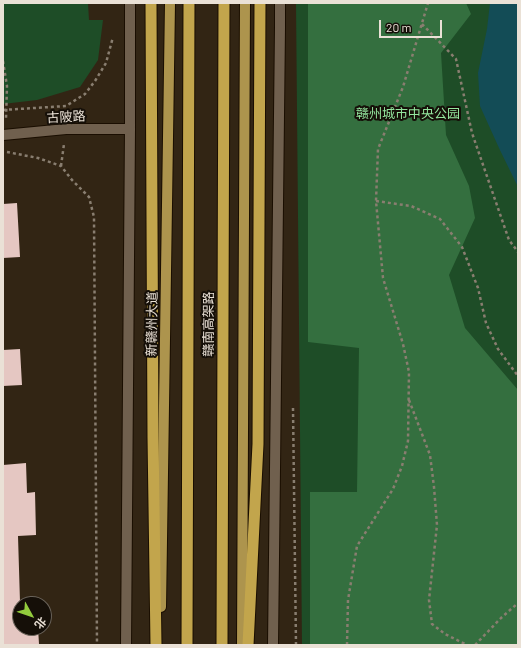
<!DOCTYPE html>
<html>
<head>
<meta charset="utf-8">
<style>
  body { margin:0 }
  #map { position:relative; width:521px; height:648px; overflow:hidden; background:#322514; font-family:Barlow,"Noto Sans SC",sans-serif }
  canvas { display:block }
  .frame { position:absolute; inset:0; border:4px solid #eae1d6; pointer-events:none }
  .north { position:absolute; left:12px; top:596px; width:40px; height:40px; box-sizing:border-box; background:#150f08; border:1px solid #6a635a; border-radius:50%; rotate:130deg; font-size:11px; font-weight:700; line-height:16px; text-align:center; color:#eae1d6 }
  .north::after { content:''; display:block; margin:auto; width:14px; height:18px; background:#93cc3d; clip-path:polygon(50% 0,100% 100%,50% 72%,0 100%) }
  .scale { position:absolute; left:379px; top:20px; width:63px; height:18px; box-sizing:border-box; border:2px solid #eae1d6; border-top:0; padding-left:5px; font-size:12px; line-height:14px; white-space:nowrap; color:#eae1d6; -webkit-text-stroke:3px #150f08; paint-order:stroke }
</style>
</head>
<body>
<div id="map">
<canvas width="521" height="648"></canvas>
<div class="frame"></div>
<div class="north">北</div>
<div class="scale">20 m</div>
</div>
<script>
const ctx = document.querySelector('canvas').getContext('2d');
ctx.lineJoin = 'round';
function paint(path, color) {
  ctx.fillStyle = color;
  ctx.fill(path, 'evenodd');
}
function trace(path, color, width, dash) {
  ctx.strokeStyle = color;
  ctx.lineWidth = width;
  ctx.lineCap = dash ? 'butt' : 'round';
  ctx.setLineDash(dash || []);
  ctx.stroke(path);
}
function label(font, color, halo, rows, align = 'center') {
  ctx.font = font + ' Barlow,"Noto Sans SC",sans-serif';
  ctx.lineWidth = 4;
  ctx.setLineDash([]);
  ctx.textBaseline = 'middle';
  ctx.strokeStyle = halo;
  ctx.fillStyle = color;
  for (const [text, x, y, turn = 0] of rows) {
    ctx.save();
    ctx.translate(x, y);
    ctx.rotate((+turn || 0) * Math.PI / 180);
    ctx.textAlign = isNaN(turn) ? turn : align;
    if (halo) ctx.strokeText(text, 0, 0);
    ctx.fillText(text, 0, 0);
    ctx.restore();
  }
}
paint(new Path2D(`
  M3 3H88L89 20H103L98 60 80 87 37 100 3 104Z
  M296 3H518V645H302Z`), '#1e4d27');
paint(new Path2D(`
  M308 3H466L471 14 441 53 446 135 469 186 475 218 449 275 465 328 518 390V645H310V492H357L359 348 308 342Z`), '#346f3f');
paint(new Path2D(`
  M490 3H518V187L499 148 480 106 478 73 487 29Z`), '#134c56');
paint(new Path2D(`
  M17 203 20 257 3 258V204Z
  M20 349 22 385 3 386V350Z
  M26 463 27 493 35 492 36 535 18 536 20 602 37 601V604H20V628H38L39 644H32V645H3V465Z`), '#e5c7c2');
const tertiary = new Path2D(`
  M3 135 66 129H130
  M126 645 130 129V3
  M273 645 280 27V3`);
const primary = new Path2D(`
  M161 607 170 3
  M242 645 245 3`);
const trunk = new Path2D(`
  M151 3 153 437 156 645
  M187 645 189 3
  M222 645 224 3
  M248 645 258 444 260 3`);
trace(tertiary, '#1a0e01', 12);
trace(primary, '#1a0e01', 12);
trace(trunk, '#1a0e01', 13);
trace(new Path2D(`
  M422 24 456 59 472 133 509 240 518 252
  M3 61 7 86 6 119
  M3 110 66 106 85 94 95 81 106 63 113 37
  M7 152 38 158 61 166 72 180 89 197 94 217 97 645
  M61 166 64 144
  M376 201 411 206 440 219 462 247 478 288 486 323 498 349 518 376
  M409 400 430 455 434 487 437 525 429 600 432 624 445 634 467 645
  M293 408 296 645
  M347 645 348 600 357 546 393 489 402 466 408 441 409 372 403 344 383 278 376 201 378 149 403 87 428 3
  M475 645 501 618 518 603`), '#897e70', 2.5, [3, 3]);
trace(tertiary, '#70604e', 10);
trace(primary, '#ad944d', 10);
trace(trunk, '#c2a54c', 11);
label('13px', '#93e69e', '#150f08', [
  ["赣州城市中央公园",408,114]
]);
label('13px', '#eae1d6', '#150f08', [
  ["古陂路",66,117,-3],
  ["新赣州大道",152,324,-89],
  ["赣南高架路",209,324,-90]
]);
</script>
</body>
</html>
